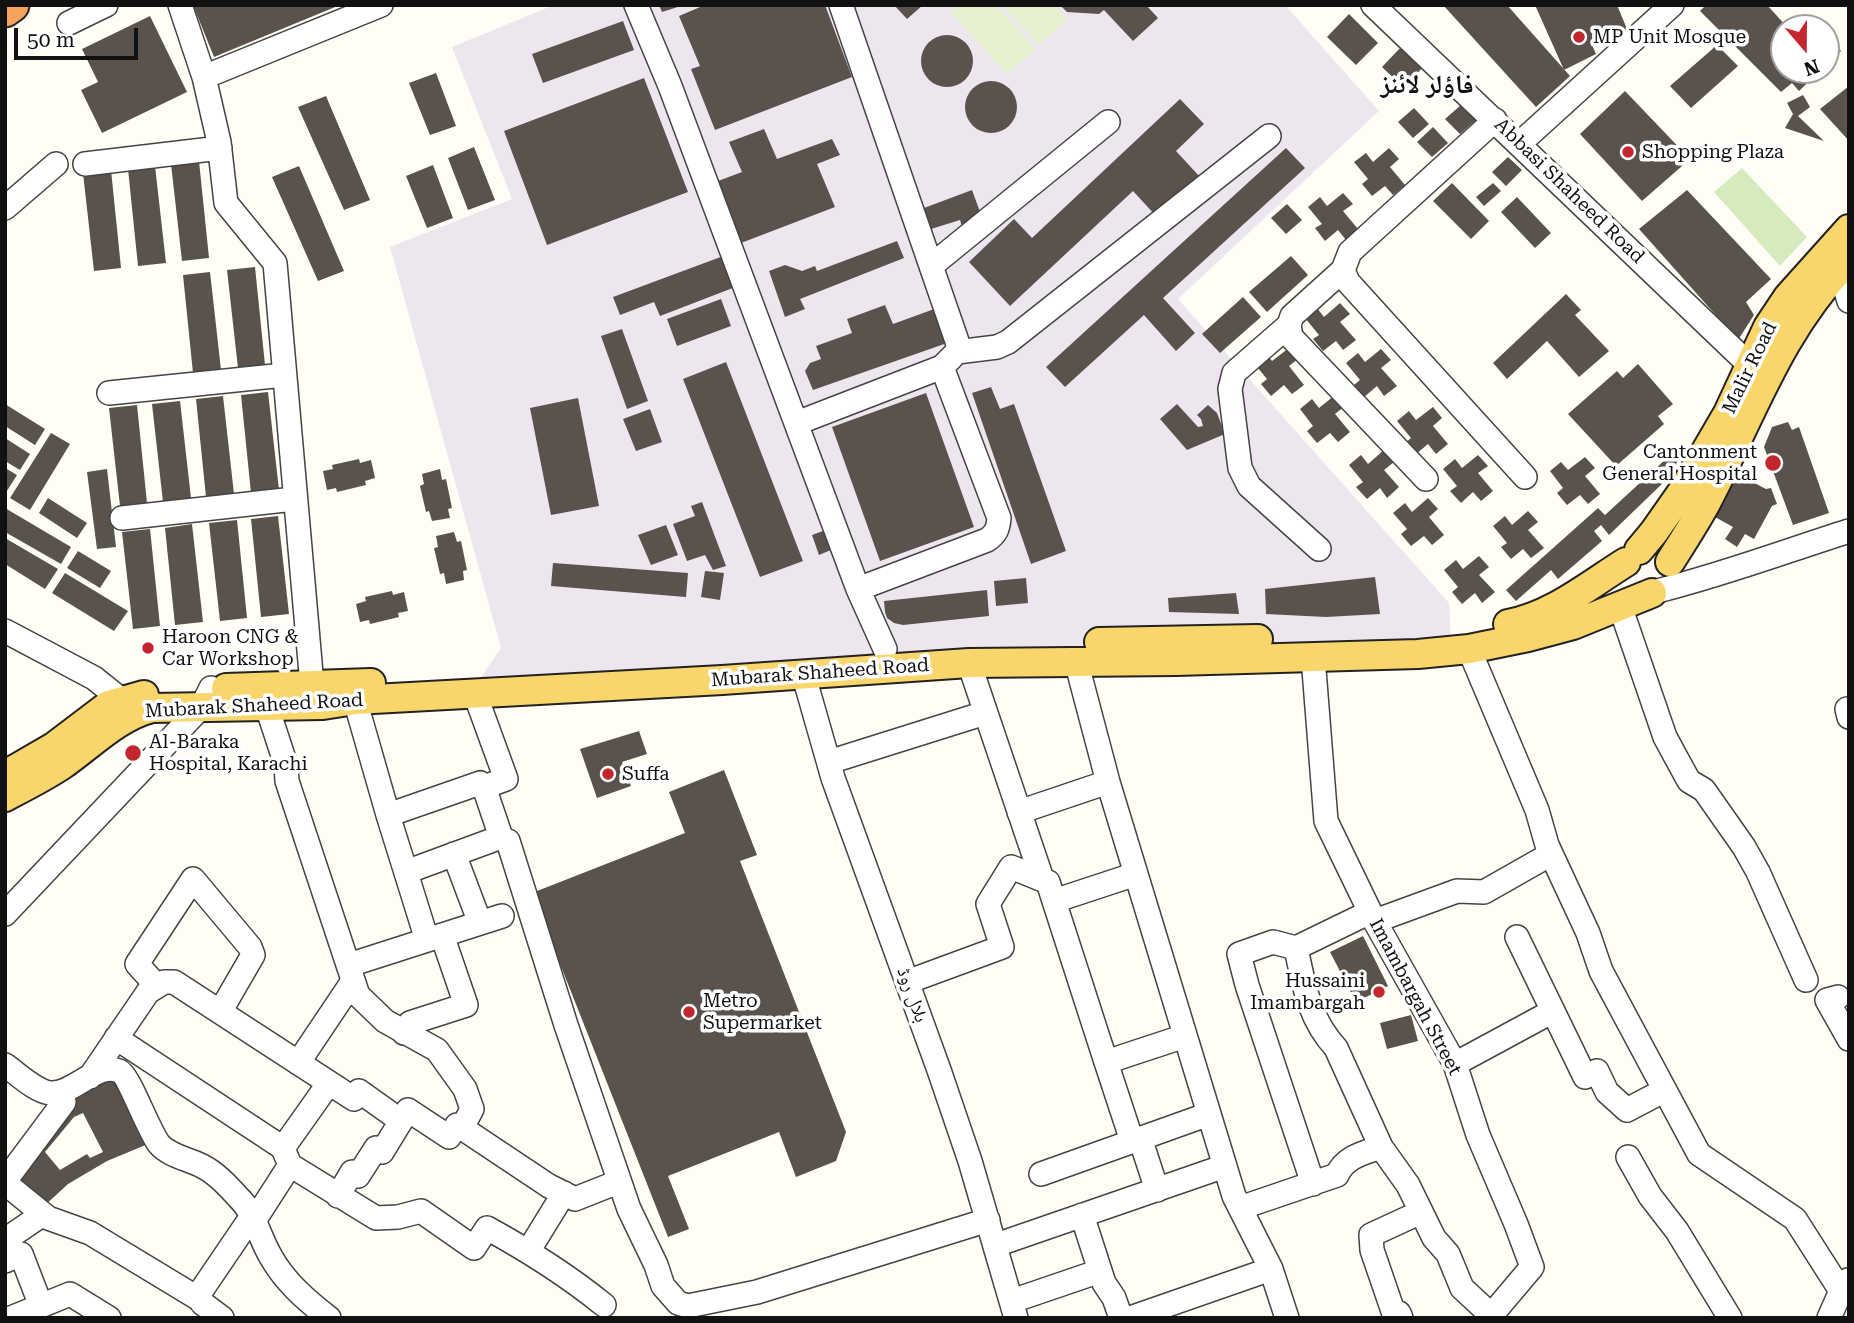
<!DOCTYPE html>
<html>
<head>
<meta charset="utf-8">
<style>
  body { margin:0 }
  #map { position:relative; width:1854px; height:1323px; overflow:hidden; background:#fffdf5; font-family:"Roboto Serif",serif }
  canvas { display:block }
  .frame { position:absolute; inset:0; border:7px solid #111; pointer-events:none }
  .north { position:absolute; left:1770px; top:14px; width:70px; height:70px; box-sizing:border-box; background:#fff; border:2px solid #a0a0a0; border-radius:50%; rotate:160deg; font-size:19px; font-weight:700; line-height:28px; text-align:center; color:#111 }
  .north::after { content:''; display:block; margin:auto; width:24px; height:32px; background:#c4262e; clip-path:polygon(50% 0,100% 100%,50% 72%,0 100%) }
  .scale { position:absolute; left:14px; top:28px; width:124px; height:32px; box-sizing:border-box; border:4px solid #111; border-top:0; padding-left:9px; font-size:21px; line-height:24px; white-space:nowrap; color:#111; -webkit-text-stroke:5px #fff; paint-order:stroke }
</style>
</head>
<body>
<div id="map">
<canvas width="1854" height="1323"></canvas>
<div class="frame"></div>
<div class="north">N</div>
<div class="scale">50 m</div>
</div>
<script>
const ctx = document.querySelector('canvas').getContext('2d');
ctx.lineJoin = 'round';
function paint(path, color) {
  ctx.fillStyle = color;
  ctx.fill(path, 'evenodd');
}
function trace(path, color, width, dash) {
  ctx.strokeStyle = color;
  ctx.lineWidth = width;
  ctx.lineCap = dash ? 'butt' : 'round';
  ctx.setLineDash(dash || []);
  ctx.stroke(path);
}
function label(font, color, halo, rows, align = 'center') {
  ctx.font = font + ' "Roboto Serif","Noto Naskh Arabic",serif';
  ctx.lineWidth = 7;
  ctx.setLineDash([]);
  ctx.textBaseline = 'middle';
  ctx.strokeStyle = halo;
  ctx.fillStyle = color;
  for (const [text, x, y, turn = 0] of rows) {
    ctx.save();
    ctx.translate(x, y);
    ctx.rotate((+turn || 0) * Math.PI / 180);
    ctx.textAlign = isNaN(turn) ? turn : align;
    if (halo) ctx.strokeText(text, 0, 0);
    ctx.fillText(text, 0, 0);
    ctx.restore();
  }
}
paint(new Path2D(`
  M554 5H1285L1379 111 1178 299 1449 603 1451 640 884 655 475 686 501 648 390 247 512 199 452 47Z`), '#eee6ef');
paint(new Path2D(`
  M1742 168 1807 237 1780 266 1714 192Z`), '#d5ebbd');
paint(new Path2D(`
  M959 5H996L1036 49 1007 74 951 13Z
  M1002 5H1054L1067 19 1039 45Z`), '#e6f2cf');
paint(new Path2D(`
  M193 5H340L214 57Z
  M659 5H681V6L662 12Z
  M705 5H825L852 77 715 130 691 69 700 66 679 16Z
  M894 5H923L907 19Z
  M1060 5H1146L1158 18 1133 41 1104 10 1099 14 1067 12Z
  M1443 5H1507L1570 76 1536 107Z
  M1535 5H1617L1627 29 1592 45 1596 54 1564 70Z
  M1706 5H1767L1788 28H1784V70H1821L1799 91 1792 83 1781 92 1700 11Z
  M1349 14 1378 43 1356 65 1327 37Z
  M150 16 187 92 102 133 81 90 98 82 82 49Z
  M623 21 634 50 543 83 532 54Z
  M921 61a26 26 0 1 1 52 0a26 26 0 1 1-52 0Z
  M1832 39 1841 51 1826 65V44Z
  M1717 45 1738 66 1691 108 1670 86Z
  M1401 47 1423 67 1404 88 1382 67Z
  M436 73 456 126 430 135 409 83Z
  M644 78 688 192 547 245 504 131Z
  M965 107a26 26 0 1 1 52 0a26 26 0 1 1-52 0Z
  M1849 86V141L1820 109Z
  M1625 91 1690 159 1642 201 1580 134Z
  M1803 95 1810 107 1798 116 1824 141 1785 128 1793 114 1787 103Z
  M326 96 370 200 344 210 298 107Z
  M1180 99 1204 124 1176 151 1200 177 1156 216 1133 191 1010 306 969 262 1014 219 1032 238Z
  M1461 105 1476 120 1460 134 1445 119Z
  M1414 108 1429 124 1413 138 1398 122Z
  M1433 127 1448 143 1432 157 1417 142Z
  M764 129 777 159 832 139 840 155 817 164 835 207 741 243 718 181 742 172 729 142Z
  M474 147 495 200 468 210 448 158Z
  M1286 148 1305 168 1163 298 1195 333 1176 351 1144 315 1065 387 1046 367Z
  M1389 148 1399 159 1390 167 1405 185 1393 195 1385 186 1372 196 1362 184 1368 179 1354 162 1366 153 1373 162Z
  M1508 157 1522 170 1506 186 1492 172Z
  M199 161 209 258 182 261 171 164Z
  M433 165 453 218 427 228 406 176Z
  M155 166 166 263 138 266 128 169Z
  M299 166 344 271 318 281 272 177Z
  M111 170 121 268 94 271 83 173Z
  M1452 183 1489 221 1471 239 1433 201Z
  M1493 183 1501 191 1484 206 1476 197Z
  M972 190 983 220 962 227 960 220 931 229 924 208Z
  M1687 190 1771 279 1746 302 1754 315 1738 340 1639 229Z
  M1343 193 1353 204 1343 211 1358 229 1346 240 1338 230 1325 241 1315 228 1322 224 1308 207 1320 197 1327 206Z
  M1517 197 1551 233 1535 248 1501 212Z
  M1287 204 1302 220 1286 234 1271 218Z
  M897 241 904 258 800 299 805 309 785 317 769 271 785 265 802 271 815 266 817 271Z
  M726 255 738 286 660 316 654 302 620 315 613 297Z
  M1291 256 1308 275 1267 312 1249 292Z
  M255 267 265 365 238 368 227 270Z
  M210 272 221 370 193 373 183 275Z
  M1566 294 1581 310 1575 315 1609 351 1579 377 1547 341 1507 379 1493 363Z
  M1243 297 1261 317 1220 353 1202 334Z
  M721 299 731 326 677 346 667 319Z
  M1340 303 1350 314 1340 322 1356 340 1343 350 1336 341 1323 351 1313 339 1319 335 1305 318 1317 308 1324 317Z
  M885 305 893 324 937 308 950 342 813 390 805 371 810 363 821 359 816 346 852 333 847 319Z
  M622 329 648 401 627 409 601 336Z
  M1289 348 1298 359 1289 366 1304 385 1292 394 1284 385 1271 396 1261 384 1267 379 1253 362 1265 352 1272 361Z
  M1381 349 1391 360 1381 368 1397 386 1384 396 1377 386 1364 397 1354 385 1360 380 1346 363 1358 353 1365 362Z
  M726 362 803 561 760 577 683 379Z
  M1638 364 1673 404 1658 416 1664 424 1616 466 1568 414 1617 371 1623 378Z
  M991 387 1000 409 1014 404 1066 551 1031 564 972 393Z
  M268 392 279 490 251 493 241 395Z
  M926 393 974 527 880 561 832 427Z
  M1335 395 1345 406 1335 414 1350 432 1338 442 1330 433 1317 443 1307 431 1313 426 1300 409 1312 399 1319 408Z
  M223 396 234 494 206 497 196 399Z
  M578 398 599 506 551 515 530 408Z
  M180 401 191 498 163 502 152 404Z
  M5 404 45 429 35 445 5 426Z
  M1177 404 1198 427 1203 426 1201 419 1197 415 1208 405 1217 413 1225 434 1187 450 1160 419Z
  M137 405 147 503 120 506 109 408Z
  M1433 407 1442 418 1433 426 1448 444 1436 454 1428 444 1415 455 1405 443 1411 438 1397 421 1409 411 1416 420Z
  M650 409 662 442 636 451 623 419Z
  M1788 422 1792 430 1799 427 1829 513 1793 525 1764 447 1772 427Z
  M51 433 70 444 30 510 10 498Z
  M5 438 30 454 20 470 5 461Z
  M1680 446 1684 451 1666 480 1609 535 1601 525 1594 531 1602 541 1558 579 1551 570 1516 601 1506 590 1598 508 1605 515Z
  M1384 450 1394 462 1384 470 1399 487 1387 498 1380 488 1367 499 1356 487 1363 482 1349 465 1361 455 1368 464Z
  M1478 455 1488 466 1478 473 1493 491 1481 501 1473 492 1461 503 1450 491 1457 486 1443 469 1455 459 1462 468Z
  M1585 457 1595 468 1585 476 1600 494 1588 504 1580 495 1567 505 1557 493 1563 488 1550 471 1561 462 1568 470Z
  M359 459 360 463 371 460 375 478 365 481 366 485 337 492 336 488 327 490 323 471 333 469 332 465Z
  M5 468 17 475 5 494Z
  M107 469 116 547 97 549 87 472Z
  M440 469 442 480 446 479 452 508 448 509 450 518 432 521 429 511 426 512 420 486 424 484 422 474Z
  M1737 474 1766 489 1771 488 1777 504 1772 506 1754 539 1745 534 1737 547 1725 539 1733 527 1715 517Z
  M48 498 87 523 77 538 39 513Z
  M1428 498 1438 509 1429 517 1444 535 1432 545 1424 536 1411 546 1401 534 1407 529 1393 513 1405 503 1412 512Z
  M702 502 726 566 713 570 705 555 687 561 673 524 695 516 691 506Z
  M5 508 71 547 61 564 5 532Z
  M1528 511 1538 522 1528 530 1544 548 1531 558 1523 549 1511 559 1501 547 1507 543 1493 526 1505 516 1512 525Z
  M278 516 289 614 261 617 251 519Z
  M237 520 247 618 220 621 209 523Z
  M192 524 203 622 175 625 165 528Z
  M666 525 678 555 651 565 638 535Z
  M831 528 838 547 819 555 812 535Z
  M150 529 160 626 133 629 122 532Z
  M454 532 457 542 461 541 467 570 463 571 464 580 446 584 444 573 440 574 434 548 438 547 436 536Z
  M5 538 58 569 45 589 5 564Z
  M78 551 111 571 100 588 67 568Z
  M1479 556 1489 567 1479 575 1495 592 1482 603 1475 593 1462 604 1452 592 1458 587 1444 570 1456 560 1463 569Z
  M553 563 688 573 686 597 551 586Z
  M705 571 724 573 720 600 701 597Z
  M65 573 128 611 114 631 52 593Z
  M1375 577 1380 614 1326 617 1266 614 1265 589Z
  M1026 578 1028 603 996 606 994 581Z
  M987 590 989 616 903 625 894 623 887 618 885 612 884 601Z
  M392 591 393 595 404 592 408 611 398 613 399 617 370 624 369 620 360 622 356 604 366 601 365 597Z
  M1236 593 1239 614 1169 612 1168 598Z
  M639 731 647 754 622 762 631 786 597 798 580 749Z
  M724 770 757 855 740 861 846 1132 836 1161 796 1177 779 1132 668 1176 689 1229 668 1237 532 893 685 833 669 792Z
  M1363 936 1388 986 1356 1002 1330 952Z
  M1411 1015 1418 1041 1387 1049 1380 1023Z
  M116 1077 148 1144 107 1161 68 1184 42 1208 9 1182 73 1098ZM83 1113 103 1152 90 1158 87 1154 60 1170 45 1152 74 1117Z`), '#5a524d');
const minor = new Path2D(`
  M180 5 204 77 219 142 226 203 275 263 312 685
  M636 5 670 86 858 589 885 649
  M1373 5 1760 375
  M69 23 106 5
  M204 77 381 5
  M1495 120 1350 252 1343 270 1348 282 1525 477
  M1519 144 1672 5
  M85 164 220 148
  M5 208 56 164
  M931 266 1108 122
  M1839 269 1849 301
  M1343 270 1292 316 1289 325 1291 337 1426 479
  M1289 325 1234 373 1230 389 1240 468 1249 486 1319 549
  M957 352 997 347 1008 342 1269 136
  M109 393 284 375
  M797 423 942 367 957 352 958 344 841 5
  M122 518 294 499
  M858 589 987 540C996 534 998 529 999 518L942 367
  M1661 590C1725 574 1786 551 1849 531
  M1620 606 1665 737 1678 761 1689 781 1704 790 1744 847 1758 872 1806 980
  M5 631 94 678 134 710
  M1469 649 1537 810 1547 845 1588 933 1601 971 1699 1154 1795 1219 1841 1291
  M1313 657 1326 821 1373 918 1455 1064 1478 1135 1516 1224 1532 1267 1489 1318
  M1076 661 1108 782 1234 1196 1271 1269 1287 1318
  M969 663 1042 879
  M803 673 833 778 939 1070 970 1161 1016 1318
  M355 700 388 815 427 940
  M267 707 286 765 287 781 358 995 385 1021 437 1050 465 1089 472 1109 462 1128 549 1186 575 1199 618 1182
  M1847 709 1849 717
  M829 762 985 713
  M1019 812 1108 782
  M388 815 480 783 484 787
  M508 841 566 1025 629 1209 656 1265 663 1286 678 1303 688 1306 757 1292 988 1220
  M454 854 480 923
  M406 872 501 837 484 787 506 779 475 694
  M1054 901 1106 1062 1185 1036
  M5 914 202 706 211 688
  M1375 921 1457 891 1484 892 1551 854
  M1517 937 1585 1077 1597 1071 1607 1092 1627 1110 1665 1090
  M1296 948C1304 986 1309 1019 1336 1048L1381 1147 1408 1185 1434 1238 1448 1254 1462 1288 1491 1315
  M349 965 502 916
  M907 982 1002 947 988 904 1011 867 1048 882 1054 901 1136 874
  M156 985 137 964 193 879 250 947 253 955 220 1012
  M1838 997 1827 1000 1849 1039
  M404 1033 410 1023 466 1005 442 935
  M116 1038 283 1148 329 1083
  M1106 1062 1132 1141
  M298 1063 353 981
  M1455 1064 1553 1011
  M5 1065C18 1074 35 1091 50 1093 74 1095 97 1061 119 1071 129 1075 148 1130 159 1144 169 1156 189 1159 202 1166 216 1173 227 1185 238 1197 255 1213 259 1237 271 1257 285 1282 306 1300 329 1318
  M90 1077 148 992 164 982H174L354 1099 359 1091 401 1121 408 1110 449 1137 457 1125 462 1128
  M1140 1138 1157 1190
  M1628 1157 1650 1196 1677 1231 1730 1318
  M290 1165 376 1218 398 1217 421 1211 474 1248 487 1228C529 1251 567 1275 604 1305
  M1041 1174 1209 1114
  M5 1181 64 1102
  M5 1183 48 1218 90 1233 199 1299
  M1313 1184 1247 985 1239 954 1273 942 1296 948 1370 912
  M338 1196 352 1172 358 1176 376 1148 382 1152 401 1121
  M1240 1208 1337 1175C1345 1157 1363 1153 1381 1147
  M1082 1215 1104 1283 1114 1298 1121 1318
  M254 1221 290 1165 284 1151
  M5 1240 43 1214
  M996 1245 1225 1166
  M529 1250 564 1193
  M5 1261 21 1254 41 1306
  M1012 1301 1100 1271
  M11 1318 70 1294 109 1318
  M222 1318 202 1303 199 1294 252 1216
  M1130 1318 1271 1269
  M1401 1318 1399 1313 1394 1314 1372 1250 1371 1235 1421 1212
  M1829 1318 1841 1291 1848 1280`);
const major = new Path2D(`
  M1639 550 1654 532 1682 492 1728 413 1768 327 1788 297 1849 229
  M1670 562C1682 543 1695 523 1706 503 1752 416 1778 332 1849 259
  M1508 624C1552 616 1589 585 1626 562
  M1099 642 1258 639
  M226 688 371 683
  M5 775 55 746 109 705 144 695
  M5 797C24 787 44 777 62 765 91 745 117 717 152 708L323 705 355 700 722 680 969 663 1176 661 1418 654 1469 649 1528 637 1573 625 1652 593`);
const highway = new Path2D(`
  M5 10 12 5`);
trace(minor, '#444', 26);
trace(major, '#222', 32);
trace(highway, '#222', 37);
trace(minor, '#fff', 23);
trace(major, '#f9d66b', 28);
trace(highway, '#f5a25d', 33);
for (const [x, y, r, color] of [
  [1579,37,7,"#c4262e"],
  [1628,152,7,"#c4262e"],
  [1773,463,9,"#c4262e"],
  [148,648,7,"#c4262e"],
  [133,753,9,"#c4262e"],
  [608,774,7,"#c4262e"],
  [1379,992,7,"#c4262e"],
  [689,1012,7,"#c4262e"]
]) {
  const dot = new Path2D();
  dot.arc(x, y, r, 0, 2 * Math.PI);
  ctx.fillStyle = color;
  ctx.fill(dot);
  trace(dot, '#fff', 2.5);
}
label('19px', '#111', '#fff', [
  ["MP Unit Mosque",1593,37],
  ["Shopping Plaza",1642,152],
  ["Cantonment",1757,452,"right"],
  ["General Hospital",1757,474,"right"],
  ["Haroon CNG &",162,637],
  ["Car Workshop",162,659],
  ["Al-Baraka",149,742],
  ["Hospital, Karachi",149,764],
  ["Suffa",622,774],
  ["Hussaini",1365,981,"right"],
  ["Imambargah",1365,1003,"right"],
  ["Metro",703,1001],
  ["Supermarket",703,1023]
], 'left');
label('19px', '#111', '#fff', [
  ["Abbasi Shaheed Road",1569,191,44],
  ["Malir Road",1750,368,-64],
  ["Mubarak Shaheed Road",820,673,-4],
  ["Mubarak Shaheed Road",254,706,-3],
  ["بلال روڈ",912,995,70],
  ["Imambargah Street",1415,997,62]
]);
label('bold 26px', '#111', '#fff', [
  ["فاؤلر لائنز",1427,85]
]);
</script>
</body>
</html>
